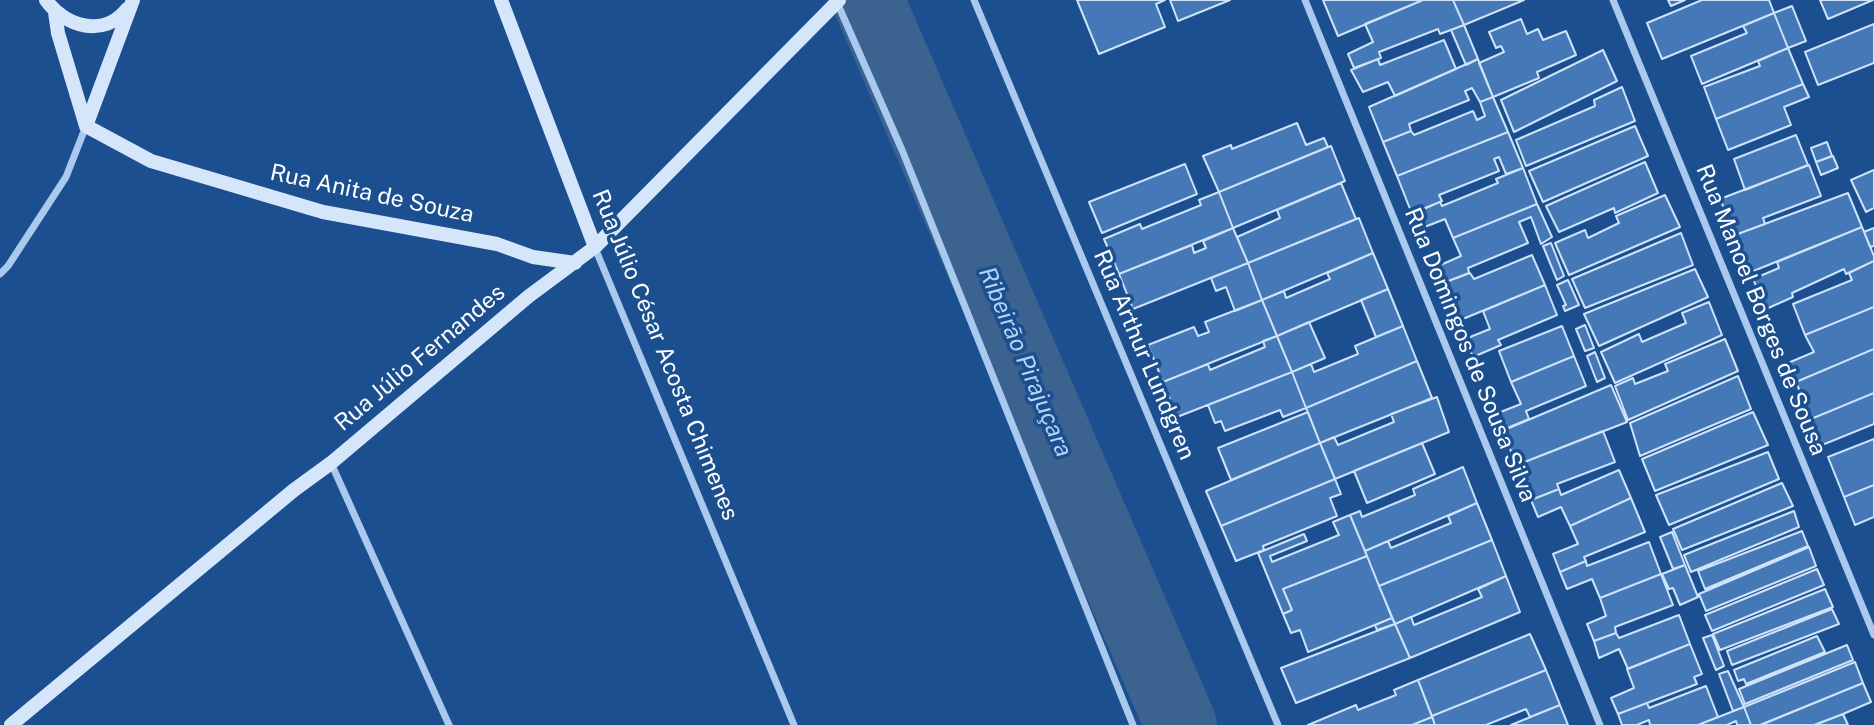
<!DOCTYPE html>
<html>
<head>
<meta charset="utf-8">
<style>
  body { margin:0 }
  canvas { display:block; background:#1b4f8f }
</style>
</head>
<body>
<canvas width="1874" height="725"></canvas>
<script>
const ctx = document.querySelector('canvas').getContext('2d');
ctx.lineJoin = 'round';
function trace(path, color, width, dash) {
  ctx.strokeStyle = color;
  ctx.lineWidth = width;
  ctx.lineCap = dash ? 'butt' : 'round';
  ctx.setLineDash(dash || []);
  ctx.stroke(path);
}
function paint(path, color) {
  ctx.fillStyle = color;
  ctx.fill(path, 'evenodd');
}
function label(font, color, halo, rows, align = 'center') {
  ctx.font = font + ' "Public Sans",sans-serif';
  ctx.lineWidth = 7;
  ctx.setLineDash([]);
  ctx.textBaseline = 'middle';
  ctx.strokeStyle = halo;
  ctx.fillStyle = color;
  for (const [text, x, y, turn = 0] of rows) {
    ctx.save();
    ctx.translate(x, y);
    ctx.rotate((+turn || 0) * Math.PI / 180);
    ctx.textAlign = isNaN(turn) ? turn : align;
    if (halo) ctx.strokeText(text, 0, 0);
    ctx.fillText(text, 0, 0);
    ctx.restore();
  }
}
trace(new Path2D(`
  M868 0 1181 725`), '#3c6290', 72);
const building = new Path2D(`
  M1077 0H1165L1156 4 1165 27 1099 54Z
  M1170 0H1230L1178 21Z
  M1323 0H1423L1338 36Z
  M1423 0H1453L1464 25 1440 34 1438 29 1379 52 1381 58 1354 68 1348 54 1373 42 1365 24Z
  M1453 0H1524L1464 25Z
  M1668 0H1685L1671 6Z
  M1702 0H1769L1774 13 1662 59 1647 23Z
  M1820 0H1873L1828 19Z
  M1792 6 1806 41 1788 48 1774 13Z
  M1774 13 1788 48 1702 84 1691 56 1747 33 1743 26Z
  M1521 19 1527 34 1538 29 1543 40 1566 31 1576 55 1537 72 1539 78 1493 97 1479 63 1504 52 1501 46 1496 48 1489 32Z
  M1874 24V63L1818 85 1805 52Z
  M1464 25 1478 59 1466 65 1451 30Z
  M1444 40 1456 69 1395 96 1388 82 1363 92 1351 70 1378 59 1380 65Z
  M1788 48 1803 84 1716 119 1704 87 1760 66 1758 61Z
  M1603 50 1617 81 1514 132 1501 100Z
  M1478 59 1493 97 1480 102 1472 88 1465 91 1469 100 1409 124 1411 131 1383 142 1369 107Z
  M1803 84 1809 97 1784 107 1791 125 1728 150 1716 119Z
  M1622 87 1635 121 1526 166 1516 140 1595 106 1594 100Z
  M1493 97 1508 132 1397 176 1383 142 1411 131 1414 135 1473 111 1477 120 1485 116 1480 102Z
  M1297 123 1306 145 1324 138 1328 147 1219 192 1203 156 1231 145 1232 149Z
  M1635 126 1648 156 1543 202 1529 171Z
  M1508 132 1523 168 1506 174 1499 157 1494 159 1499 171 1439 195 1442 201 1412 214 1397 176Z
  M1796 135 1808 165 1745 190 1734 159Z
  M1827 142 1832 156 1816 162 1811 148Z
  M1331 146 1345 181 1233 228 1219 192Z
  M1833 156 1838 168 1821 175 1816 162Z
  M1645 162 1658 193 1615 213 1614 208 1559 232 1546 206Z
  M1185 164 1197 194 1102 233 1089 202Z
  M1809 165 1821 196 1763 218 1765 224 1735 235 1720 199Z
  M1523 168 1537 204 1453 238 1445 219 1422 228 1415 212 1440 202 1442 206 1498 183 1496 179Z
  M1874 170V208L1866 212 1851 180Z
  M1341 183 1356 219 1248 263 1237 237 1280 218 1277 210Z
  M1219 192 1233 228 1119 274 1104 239 1140 224 1142 229 1201 205 1199 200Z
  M1848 193 1862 227 1751 272 1735 235Z
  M1665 195 1680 227 1569 275 1555 243 1585 230 1588 238 1619 223 1616 216Z
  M1537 204 1552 237 1541 244 1531 217 1519 222 1528 243 1468 268 1469 273 1443 283 1436 267 1461 256 1453 238Z
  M1359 218 1373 253 1262 300 1248 263Z
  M1862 227 1874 256V261L1846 274 1844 269 1792 293 1793 297 1766 309 1753 279 1779 268 1777 262Z
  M1233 228 1248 263 1133 309 1119 274 1192 245 1194 253 1206 248 1203 241Z
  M1874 228V246L1870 247 1864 232Z
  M1681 233 1693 265 1585 308 1572 279Z
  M1551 243 1564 276 1557 280 1543 246Z
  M1373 253 1388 289 1277 336 1262 300 1284 291 1286 298 1330 279 1327 273Z
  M1532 255 1545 285 1458 321 1443 283 1470 273 1474 279Z
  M1874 261V307L1805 335 1793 304 1852 280 1849 273Z
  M1248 263 1262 300 1235 311 1226 287 1216 291 1211 278Z
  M1695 269 1708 297 1599 346 1584 314Z
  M1568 280 1579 305 1565 311 1563 306 1566 305 1557 285Z
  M1545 285 1557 315 1498 340 1501 345 1473 357 1465 339 1490 329 1483 311Z
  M1388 289 1403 326 1376 337 1361 300Z
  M1262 300 1277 336 1163 382 1148 345 1194 327 1198 336 1209 332 1205 322Z
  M1709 302 1722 335 1615 383 1601 352 1639 334 1642 342 1686 323 1682 313Z
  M1874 307V349L1796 382 1788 363 1814 352 1805 335Z
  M1309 322 1325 358 1292 372 1277 336Z
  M1585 325 1594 348 1585 351 1576 329Z
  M1403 326 1417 361 1306 408 1292 372 1311 364 1314 372 1358 354 1355 346Z
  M1562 326 1574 356 1511 382 1499 351Z
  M1277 336 1292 372 1177 417 1163 382 1208 364 1210 370 1265 347 1263 341Z
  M1725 339 1738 371 1628 420 1615 386 1633 378 1635 384 1668 371 1665 364Z
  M1874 349V393L1811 419 1796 382Z
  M1595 352 1605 378 1597 382 1587 356Z
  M1574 356 1586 386 1526 411 1529 419 1505 429 1498 413 1521 404 1511 382Z
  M1417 361 1432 398 1320 443 1306 408Z
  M1292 372 1306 408 1283 417 1280 410 1225 431 1221 421 1215 423 1208 405Z
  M1738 376 1751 409 1640 456 1630 423Z
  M1611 385 1627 422 1517 465 1502 431Z
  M1874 393V424L1822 445 1811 419Z
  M1437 397 1449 432 1335 479 1320 443 1334 437 1338 445 1394 422 1391 414Z
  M1308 412 1320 443 1231 480 1218 448Z
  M1753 412 1768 445 1655 491 1642 459Z
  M1603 431 1615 462 1557 484 1559 489 1531 500 1517 465Z
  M1874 439V485L1844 497 1828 457Z
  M1320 443 1335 479 1221 526 1206 491Z
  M1422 443 1435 474 1367 503 1354 471Z
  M1768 452 1779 479 1669 525 1656 495Z
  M1463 467 1477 503 1365 551 1350 515 1360 511 1362 517 1415 495 1413 489Z
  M1619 470 1631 498 1570 526 1561 507 1538 517 1531 500 1559 489 1561 495Z
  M1335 479 1341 494 1330 498 1337 516 1263 546 1264 550 1236 561 1221 526Z
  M1782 483 1793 506 1682 550 1673 529Z
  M1874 485V517L1855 525 1844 497Z
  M1631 498 1645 532 1584 557 1586 561 1560 572 1553 554 1578 544 1570 526Z
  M1477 503 1492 540 1379 586 1365 551 1388 541 1391 548 1451 523 1448 516Z
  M1794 511 1799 527 1691 572 1684 555Z
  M1350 515 1367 556 1283 589 1292 610 1283 614 1258 553 1304 534 1307 541 1270 556 1272 562 1339 535 1333 522Z
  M1802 531 1808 546 1705 589 1698 571Z
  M1672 532 1685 565 1673 569 1660 537Z
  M1492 540 1506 576 1395 624 1379 586Z
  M1649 542 1661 574 1600 598 1592 579 1567 589 1560 572 1586 561 1587 566Z
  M1809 547 1816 566 1706 611 1699 594Z
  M1367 556 1392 618 1308 652 1300 630 1291 633 1283 614 1292 610 1283 589Z
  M1685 565 1698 597 1680 605 1673 588 1669 589 1662 574Z
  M1817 569 1824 585 1712 631 1705 615Z
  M1661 574 1673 605 1615 627 1616 633 1594 641 1587 624 1606 616 1600 598Z
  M1506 576 1520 612 1410 658 1395 624 1411 617 1414 625 1482 597 1478 589Z
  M1825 589 1833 607 1720 650 1713 634Z
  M1832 609 1839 624 1732 665 1727 651Z
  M1679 615 1690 644 1628 669 1619 649 1599 658 1594 641 1616 633 1619 638Z
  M1392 618 1395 624 1377 630 1375 625Z
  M1395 624 1410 658 1296 703 1281 668Z
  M1530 634 1546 670 1432 716 1418 680Z
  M1712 635 1724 666 1716 670 1703 638Z
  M1817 636 1825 652 1746 684 1744 679 1738 681 1734 670Z
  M1690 644 1702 674 1694 677 1697 684 1618 714 1611 698 1634 688 1627 669Z
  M1847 645 1853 660 1745 704 1739 689Z
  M1855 662 1863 683 1760 725H1751L1744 707Z
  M1546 670 1560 705 1530 717 1526 709 1486 725H1435L1432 716Z
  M1728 671 1744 707 1733 711 1719 674Z
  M1418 680 1432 717 1412 725H1308L1356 705 1358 710 1396 695 1394 690Z
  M1863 683 1871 702 1843 714 1815 725H1761Z
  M1706 686 1718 717 1698 725H1650L1649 720 1637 725H1622L1618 714 1647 703 1649 708Z
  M1560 705 1568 725H1511Z
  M1744 707 1751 725H1737L1736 721 1727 725H1698Z
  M1843 714 1848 725H1814Z
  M1432 717 1435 725H1412Z`);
paint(building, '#4478b7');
trace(building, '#cfe3fa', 2);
trace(new Path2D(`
  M836 0 902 150 1133 725
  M974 0 1278 725
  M1305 0 1600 725
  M1613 0 1874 635
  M595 248 794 725
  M0 274 8 266 66 177 86 126
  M331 463 449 725`), '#a9c9ee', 7);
trace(new Path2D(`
  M46 0C65 27 104 38 127 9
  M501 0 595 247
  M55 12 58 33 86 126
  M86 126 151 161 323 212 497 244 533 257 575 263
  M86 126 133 0
  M11 725 294 490 331 463 529 296 595 247 839 0`), '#d6e6fa', 14);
label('23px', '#fff', '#1b4f8f', [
  ["Rua Anita de Souza",372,194,12],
  ["Rua Manoel Borges de Sousa",1761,310,68],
  ["Rua Júlio César Acosta Chimenes",665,355,68],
  ["Rua Arthur Lundgren",1144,355,67],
  ["Rua Domingos de Sousa Silva",1470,355,68],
  ["Rua Júlio Fernandes",420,358,-40]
]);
label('italic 24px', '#b5d3f5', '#1b4f8f', [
  ["Ribeirão Pirajuçara",1025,362,67]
]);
</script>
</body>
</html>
